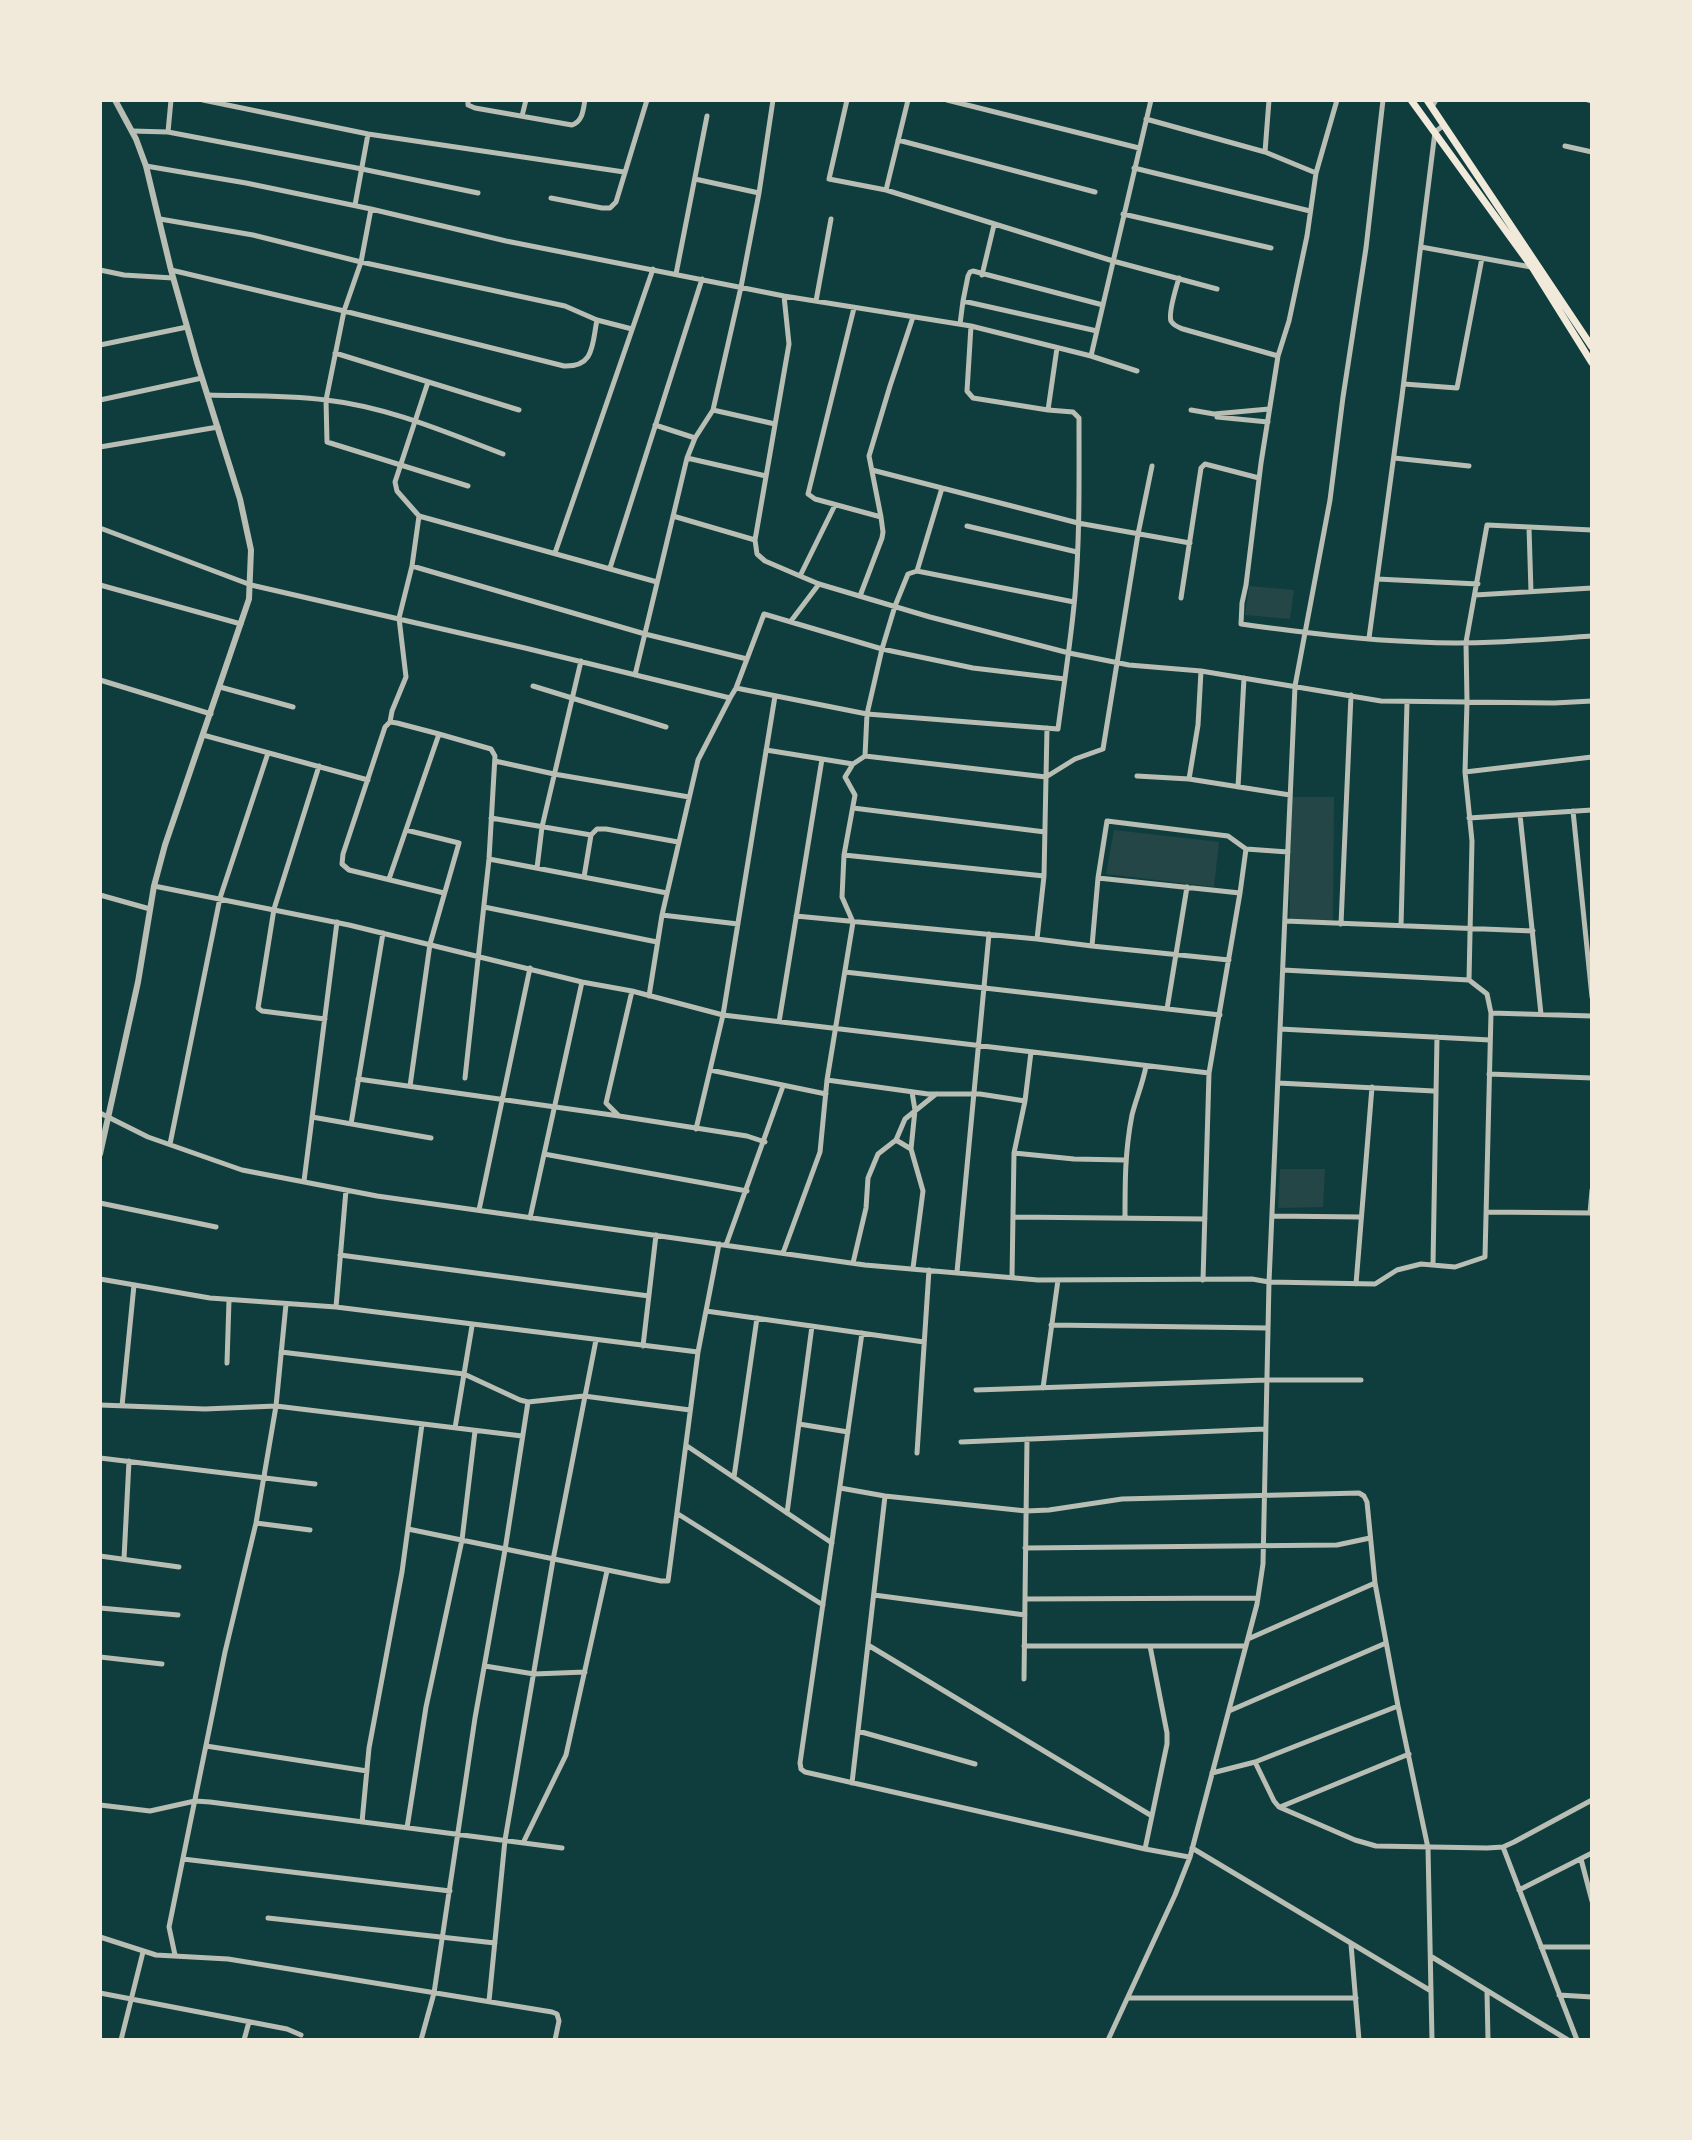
<!DOCTYPE html>
<html>
<head>
<meta charset="utf-8">
<style>
  body { margin:0 }
  #map { position:relative; width:1692px; height:2140px; overflow:hidden; background:#0f3d3e; font-family:Rubik,sans-serif }
  canvas { display:block }
  .frame { position:absolute; inset:0; border:102px solid #f1e9da; pointer-events:none }
</style>
</head>
<body>
<div id="map">
<canvas width="1692" height="2140"></canvas>
<div class="frame"></div>
</div>
<script>
const ctx = document.querySelector('canvas').getContext('2d');
ctx.lineJoin = 'round';
function paint(path, color) {
  ctx.fillStyle = color;
  ctx.fill(path, 'evenodd');
}
function trace(path, color, width, dash) {
  ctx.strokeStyle = color;
  ctx.lineWidth = width;
  ctx.lineCap = dash ? 'butt' : 'round';
  ctx.setLineDash(dash || []);
  ctx.stroke(path);
}
paint(new Path2D(`
  M1249 586 1294 590 1290 619 1245 615Z
  M1290 797H1334L1333 920H1290Z
  M1114 830 1219 842 1214 887 1106 874Z
  M1280 1169H1325L1323 1207 1278 1208Z`), '#244646');
trace(new Path2D(`
  M203 100 368 134 624 172
  M468 100V105L475 108 572 125C583 121 583 110 585 100
  M847 100 829 179 886 190 1113 261 1217 289
  M947 100 1139 148
  M1337 100 1316 173 1307 236 1289 321 1278 356 1261 463 1246 585 1242 603 1241 624C1300 632 1360 640 1419 642 1477 645 1535 640 1592 636
  M1588 100 1592 101
  M1432 107 1436 100
  M522 116 526 100
  M1146 119 1265 152 1316 173
  M132 131 168 132 362 169 478 193
  M168 132 171 100
  M898 140 1095 192
  M1565 146 1592 152
  M1265 152 1269 100
  M146 166 246 183 371 209 506 241 784 296 971 326 1091 356 1137 371
  M1134 168 1310 211
  M695 179 759 193
  M886 190 908 100
  M551 198 602 208H610L616 202 647 100
  M355 205 368 134
  M1123 214 1271 248
  M160 219 253 235 361 262 565 306 597 320 632 329
  M1421 247 1531 267
  M100 270 124 275 173 278
  M171 270 344 311 361 262 371 209
  M676 274 707 116
  M982 275 994 225
  M1179 278C1176 288 1168 313 1171 321 1174 326 1178 327 1183 329L1278 356
  M784 296 789 344 755 540 757 554 765 561 800 576
  M816 301 831 219
  M963 301 968 276 970 272 973 271 1103 305
  M854 308 808 494 815 499 881 517 869 456 890 386 913 317
  M960 324 963 301 1097 331
  M100 345 187 327
  M335 353 519 410
  M1091 356 1151 100
  M1404 384 1457 388 1482 258
  M208 395C247 396 287 395 326 400 388 407 445 432 503 454
  M100 400 202 378
  M713 410 775 424
  M1048 410 1057 348
  M1191 410 1214 414 1269 409
  M1217 417 1268 422
  M655 425 695 438
  M100 447 218 427
  M687 458 766 476
  M1394 458 1469 466
  M872 470 1078 523 1190 543
  M468 486 327 442 326 400 344 311 564 366C595 367 592 344 597 320
  M835 505 800 576 819 584 930 617 1069 653 1129 665 1201 671 1381 701 1554 703 1592 701
  M419 516 657 582
  M673 516 755 540
  M967 526 1077 552
  M1529 527 1531 592
  M100 528 251 585 525 648 730 698 736 688 764 614 882 649 895 606 908 574 917 571 1074 602
  M555 553 653 269
  M412 566 645 634 747 659
  M610 568 702 279
  M917 571 942 488
  M1377 579 1478 584
  M100 585 241 624
  M1475 595 1592 588
  M860 596 882 538 883 532 881 517
  M1181 598 1201 468 1205 464 1259 478
  M791 621 819 584
  M1369 638 1402 396 1435 132 1444 125
  M635 675 687 458 695 438 713 410 741 287 759 193 773 100
  M100 680 211 714
  M533 686 666 727
  M220 687 293 707
  M736 688 867 714 1058 729C1064 684 1071 640 1075 595 1080 536 1079 477 1079 418L1073 412 1048 410 973 398 967 391 971 326
  M390 722 392 711 406 677 399 618 412 566 419 516 397 491 395 482 428 382
  M439 734 491 749 495 756 489 859 465 1078
  M203 735 368 780
  M766 750 853 764
  M865 756 867 714 882 649 973 668 1065 679
  M495 761 554 774 689 797
  M319 766 274 909 258 1008 262 1011 325 1019
  M1465 772 1592 757
  M1137 776 1189 779 1290 795
  M1189 779 1198 725 1201 671
  M1238 787 1244 678
  M853 808 1045 832
  M1573 811 1592 997
  M1520 815 1541 1014
  M491 818 591 835 597 829H606L678 842
  M1469 818 1592 810
  M406 830 459 843 430 944 410 1086
  M844 855 1044 876 1037 939
  M489 859 667 893
  M537 868 542 827 581 661
  M1044 876 1047 728
  M584 877 591 835
  M1098 878 1240 893
  M389 879 439 734 397 723 390 722 385 727 343 854 342 864 349 870 444 893
  M154 886 349 925 582 982 632 991 723 1015 1209 1073
  M100 895 150 909
  M484 907 657 942
  M662 915 738 924
  M796 916 1037 939 1092 946 1098 878 1107 821 1228 836 1246 849 1288 852
  M1285 921 1533 931
  M1341 924 1351 695
  M1401 926 1407 702
  M1092 946 1229 960
  M1283 970 1469 980 1487 994 1491 1013 1485 1257 1455 1267 1421 1264 1397 1270 1375 1284 1269 1282 1295 686 1330 500 1343 397 1366 248 1383 100
  M845 972 1220 1015
  M1469 980 1472 841 1465 772 1467 702 1466 642 1487 525 1592 530
  M632 991 606 1103 619 1116 747 1136 765 1142
  M649 996 662 915 698 760 730 698
  M1167 1009 1187 887
  M1491 1013 1592 1016
  M779 1022 822 759
  M1280 1029 1490 1040
  M710 1070 826 1094
  M1489 1074 1592 1078
  M358 1079 619 1116
  M827 1080 928 1094H980L1025 1101
  M1278 1083 1434 1091
  M912 1092 915 1110 911 1149 923 1191 913 1268
  M100 1113 148 1137 242 1170 377 1196 865 1265 1038 1280 1252 1279 1269 1282 1263 1564 1257 1604 1190 1857 1175 1895 1108 2040
  M312 1117 431 1138
  M351 1124 383 933
  M696 1129 723 1015 775 696
  M896 1140 911 1149
  M170 1144 220 898 268 753
  M1014 1153 1074 1159 1124 1160
  M544 1154 747 1191
  M304 1181 337 922
  M100 1203 216 1227
  M479 1210 530 968
  M1486 1212 1592 1213
  M1590 1213 1592 1190
  M1272 1216 1361 1217
  M1013 1217 1205 1219
  M530 1218 582 982
  M1125 1218C1125 1181 1125 1151 1132 1115 1136 1099 1143 1083 1146 1066
  M726 1245 783 1086
  M783 1253 820 1152 827 1080 853 922 842 897 844 855 855 795 845 777 853 764 865 756 1046 777 1075 759 1103 749 1138 534 1152 466
  M340 1255 649 1296
  M853 1263 866 1208 868 1178 878 1154 896 1140 905 1119 936 1094
  M1433 1265 1437 1037
  M957 1272 989 934
  M1012 1277 1014 1153 1025 1101 1031 1052
  M100 1279 210 1298 336 1307 698 1352
  M1203 1280 1209 1073 1240 893 1246 849
  M1356 1284 1372 1087
  M336 1307 346 1190
  M706 1311 924 1342
  M1051 1325 1268 1328
  M862 1333 800 1763 801 1769 805 1772 1145 1849 1189 1857
  M643 1346 656 1235
  M281 1352 464 1374 520 1400 528 1402 584 1396 690 1410
  M227 1363 229 1300
  M1043 1388 1058 1280
  M976 1390 1266 1380H1361
  M100 1405 205 1409 276 1406 522 1436
  M122 1406 134 1285
  M799 1424 848 1432
  M455 1428 472 1326
  M961 1442 1265 1429
  M687 1446 832 1543
  M917 1453 929 1270
  M100 1458 315 1484
  M734 1477 757 1318
  M840 1488 885 1496 1026 1511 1049 1510 1122 1499 1359 1493 1364 1496 1367 1502 1375 1583 1398 1706 1428 1848 1432 2040
  M787 1513 812 1326
  M678 1514 823 1605
  M256 1523 310 1530
  M408 1529 661 1581H668L698 1352 719 1244
  M1025 1548 1337 1545 1370 1538
  M100 1556 179 1567
  M124 1559 129 1461
  M874 1595 1025 1615
  M1025 1599 1258 1598
  M100 1608 178 1615
  M1248 1639 1375 1583
  M868 1645 1152 1816
  M1024 1646H1246
  M100 1657 162 1664
  M485 1666 534 1674 585 1672
  M1024 1679 1027 1439
  M1229 1711 1386 1643
  M858 1731 975 1764
  M206 1746 367 1771
  M1255 1762 1398 1706
  M1212 1773 1255 1762 1274 1801 1279 1807 1355 1840 1376 1846 1487 1848 1503 1847 1514 1842 1592 1800
  M852 1783 885 1496
  M100 1805 150 1811 195 1801 210 1802 562 1848
  M1280 1807 1409 1754
  M362 1822 369 1748 402 1572 422 1424
  M407 1828 426 1707 462 1540 475 1431
  M523 1843 566 1755 607 1571
  M1503 1847 1577 2040
  M1192 1848 1431 1991
  M1145 1849 1167 1744V1733L1150 1646
  M183 1859 450 1891
  M1581 1859 1592 1901
  M1519 1890 1592 1853
  M268 1918 495 1943
  M100 1937 156 1955 228 1959 552 2012 557 2014 559 2021 555 2040
  M1351 1944 1359 2040
  M1541 1947H1592
  M175 1955 169 1927 225 1652 256 1523 276 1406 286 1304
  M1432 1957 1568 2040
  M1487 1992 1488 2040
  M100 1993 287 2029 301 2035
  M1559 1995 1592 1997
  M1128 1998H1356
  M489 2001 505 1840 553 1560 596 1340
  M121 2040 143 1952
  M244 2040 249 2022
  M421 2040 434 1993 475 1718 505 1550 528 1402`), '#b8beb3', 5);
trace(new Path2D(`
  M100 1154 138 982 154 886 165 845 249 599 251 550 240 499 197 362 171 270 146 166 136 139 115 100`), '#b8beb3', 6);
trace(new Path2D(`
  M1411 100 1532 267 1592 363
  M1427 100 1592 347`), '#f1e9da', 7);
</script>
</body>
</html>
